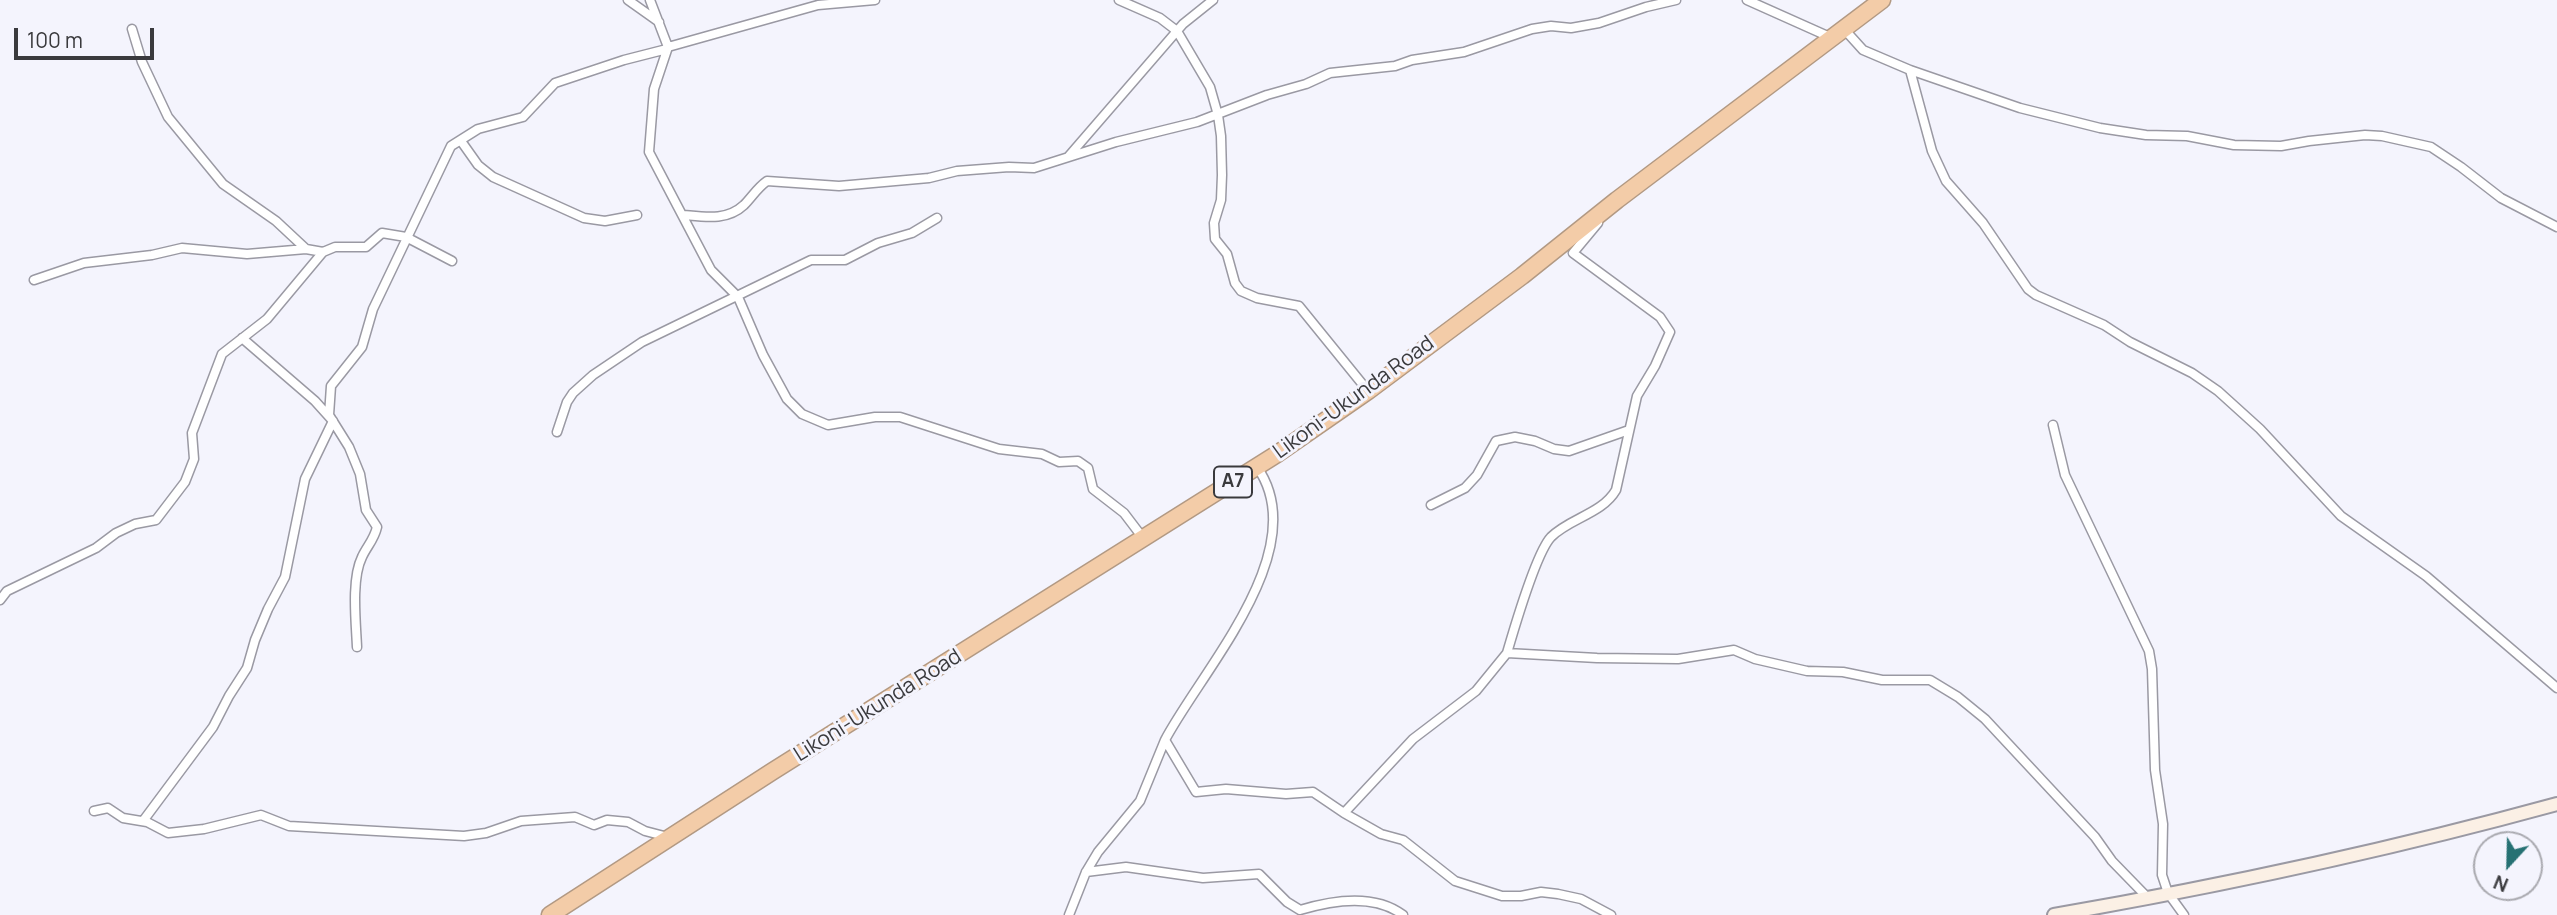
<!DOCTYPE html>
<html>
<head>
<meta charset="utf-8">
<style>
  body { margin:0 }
  #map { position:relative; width:2557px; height:915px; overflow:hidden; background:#f4f4fd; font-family:Manrope,sans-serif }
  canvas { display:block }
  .north { position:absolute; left:2473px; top:831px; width:70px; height:70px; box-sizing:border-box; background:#f4f4fd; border:2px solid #aaaab0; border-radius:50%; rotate:202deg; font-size:19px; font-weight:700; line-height:28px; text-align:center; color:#3a3a3d }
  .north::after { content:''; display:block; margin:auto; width:24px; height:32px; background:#267173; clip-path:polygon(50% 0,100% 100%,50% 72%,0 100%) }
  .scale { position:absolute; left:14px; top:28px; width:140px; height:32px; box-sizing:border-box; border:4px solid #3a3a3d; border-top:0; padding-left:9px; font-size:21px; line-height:24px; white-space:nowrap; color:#3a3a3d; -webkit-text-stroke:5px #f4f4fd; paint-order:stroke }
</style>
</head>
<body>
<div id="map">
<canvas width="2557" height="915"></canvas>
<div class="north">N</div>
<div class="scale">100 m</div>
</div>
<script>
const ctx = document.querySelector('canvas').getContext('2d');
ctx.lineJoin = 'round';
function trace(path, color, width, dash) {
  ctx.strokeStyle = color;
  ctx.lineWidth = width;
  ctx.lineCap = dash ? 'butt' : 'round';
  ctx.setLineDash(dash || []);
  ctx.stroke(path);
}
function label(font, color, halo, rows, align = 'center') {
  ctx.font = font + ' Manrope,sans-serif';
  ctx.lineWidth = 6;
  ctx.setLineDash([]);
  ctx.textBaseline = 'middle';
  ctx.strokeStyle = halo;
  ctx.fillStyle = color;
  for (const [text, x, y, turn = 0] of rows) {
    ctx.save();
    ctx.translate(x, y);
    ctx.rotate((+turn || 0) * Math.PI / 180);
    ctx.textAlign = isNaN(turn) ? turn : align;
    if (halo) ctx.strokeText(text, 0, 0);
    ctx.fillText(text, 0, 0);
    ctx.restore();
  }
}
const street = new Path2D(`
  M628 0 659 22
  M650 0 668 47 654 89 649 152 711 270 738 297 763 355 787 399 802 414 828 425 875 417H900L999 449 1042 454 1059 462 1078 461 1088 468 1093 489 1124 513 1143 538
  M1119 0 1160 18 1177 31 1210 87 1218 115 1221 136 1222 175 1221 200 1214 223 1215 239 1227 254 1235 283 1241 291 1257 298 1299 306 1368 391
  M1747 0 1832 38
  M132 29 142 62 168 117 223 184 276 221 306 249
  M1844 29 1863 50 1910 70 2020 108 2100 128 2146 135 2187 136 2234 145 2281 146 2309 141 2365 135 2382 136 2431 147 2461 167 2501 198 2557 227
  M668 47 818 5 875 0
  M1910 70 1932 151 1946 181 1983 223 2028 289 2036 295 2104 325 2130 342 2192 373 2218 391 2260 429 2341 516 2426 576 2557 688
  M461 141 478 165 493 177 584 218 605 221 637 215
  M1068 157 1183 24 1213 0
  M684 215C705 217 727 221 744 205 752 197 757 188 767 181L839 186 929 178 957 171 1009 167 1034 168 1116 142 1197 122 1267 95 1306 84 1330 73 1395 66 1412 60 1464 52 1532 29 1551 26 1571 28 1599 23 1646 7 1676 0
  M34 280 84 263 152 255 182 248 247 254 306 249 323 252
  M2053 425 2065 475 2149 651 2152 669 2155 770 2163 824 2162 875 2168 893 2184 915
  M557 432 567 402 573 393 593 375 642 342 811 260H845L878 243 912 233 937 218
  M1257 467C1315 549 1202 670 1165 740L1196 792 1226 789 1286 794 1313 792 1344 813 1413 739 1476 691 1507 653 1597 658 1678 659 1734 650 1755 659 1807 671 1843 672 1882 680H1930L1958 697 1985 719 2095 837 2112 861 2148 898
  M1431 505 1465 488 1477 475 1496 441 1515 437 1535 441 1554 449 1569 451 1629 430
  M0 600 7 591 96 548 116 533 135 524 156 520 185 482 194 459 192 433 222 354 267 319 323 252 335 247H366L382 233 406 237 452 261
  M357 647C356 623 351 579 362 557 367 546 374 540 377 527L366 510 360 474 349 447 329 415 331 386 362 347 373 309 451 146 478 129 523 117 555 83 624 60 667 49
  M1507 653C1514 629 1536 553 1551 537 1570 518 1602 514 1616 490L1637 396 1655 366 1670 332 1660 317 1573 253 1598 223
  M94 811 108 808 123 818 147 822 168 833 204 829 261 815 289 826 464 836 486 833 521 821 575 817 594 825 607 820 628 822 645 831 668 837
  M1344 813 1381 834 1403 840 1455 881 1502 896H1521L1541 892 1558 894 1581 899 1611 915
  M143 821 213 727 229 696 247 668 255 640 268 609 285 577 305 479 333 421 315 401 242 338
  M1086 872 1126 867 1203 878 1259 874 1287 902 1300 910C1333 900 1374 893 1403 915
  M1069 915 1086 872 1098 852 1140 801 1165 740`);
const secondary = new Path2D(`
  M2054 915C2221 886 2393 849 2557 804`);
const highway = new Path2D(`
  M550 915 773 771 1277 454 1368 391 1522 276 1617 200 1882 0`);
trace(street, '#9a99a3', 11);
trace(secondary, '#9a99a3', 16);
trace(highway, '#b29983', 19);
trace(street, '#fff', 8);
trace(secondary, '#fbf0e5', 12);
trace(highway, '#f3cca8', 16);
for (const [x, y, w] of [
  [1233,482,38]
]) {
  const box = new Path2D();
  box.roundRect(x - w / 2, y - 15.5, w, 31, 5);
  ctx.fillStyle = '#f4f4fd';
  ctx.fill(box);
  trace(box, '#3a3a3d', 2);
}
label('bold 19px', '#3a3a3d', null, [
  ["A7",1233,482]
]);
label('21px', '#3a3a3d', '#f4f4fd', [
  ["Likoni-Ukunda Road",1354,398,-36],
  ["Likoni-Ukunda Road",878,706,-32]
]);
</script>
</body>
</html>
